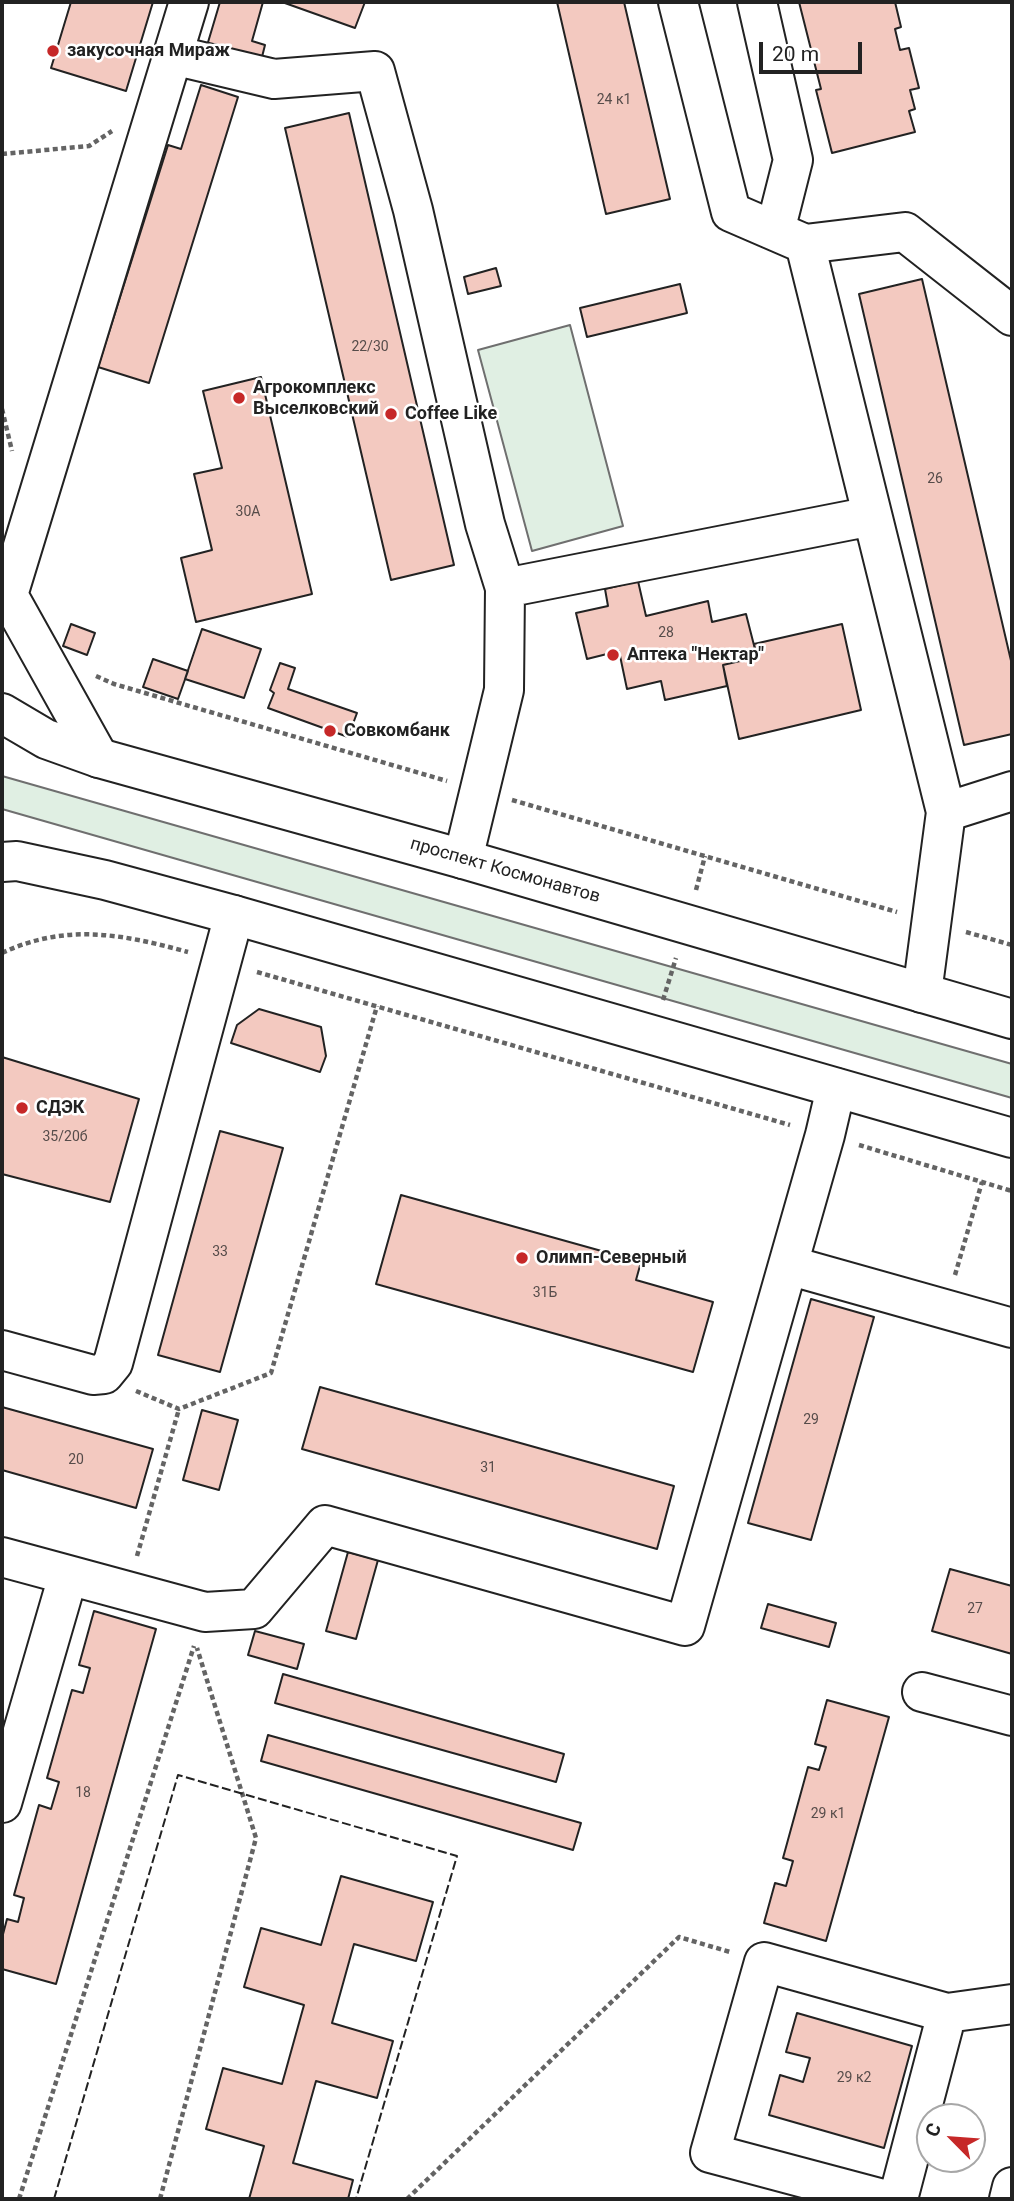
<!DOCTYPE html>
<html>
<head>
<meta charset="utf-8">
<style>
  body { margin:0 }
  #map { position:relative; width:1014px; height:2201px; overflow:hidden; background:#fff; font-family:Roboto,sans-serif }
  canvas { display:block }
  .frame { position:absolute; inset:0; border:4px solid #222; pointer-events:none }
  .north { position:absolute; left:916px; top:2103px; width:70px; height:70px; box-sizing:border-box; background:#fff; border:2px solid #a7a7a7; border-radius:50%; rotate:295deg; font-size:19px; font-weight:700; line-height:28px; text-align:center; color:#222 }
  .north::after { content:''; display:block; margin:auto; width:24px; height:32px; background:#c62828; clip-path:polygon(50% 0,100% 100%,50% 72%,0 100%) }
  .scale { position:absolute; left:759px; top:42px; width:103px; height:32px; box-sizing:border-box; border:4px solid #222; border-top:0; padding-left:9px; font-size:21px; line-height:24px; white-space:nowrap; color:#222; -webkit-text-stroke:5px #fff; paint-order:stroke }
</style>
</head>
<body>
<div id="map">
<canvas width="1014" height="2201"></canvas>
<div class="frame"></div>
<div class="north">С</div>
<div class="scale">20 m</div>
</div>
<script>
const ctx = document.querySelector('canvas').getContext('2d');
ctx.lineJoin = 'round';
function paint(path, color) {
  ctx.fillStyle = color;
  ctx.fill(path, 'evenodd');
}
function trace(path, color, width, dash) {
  ctx.strokeStyle = color;
  ctx.lineWidth = width;
  ctx.lineCap = dash ? 'butt' : 'round';
  ctx.setLineDash(dash || []);
  ctx.stroke(path);
}
function label(font, color, halo, rows, align = 'center') {
  ctx.font = font + ' Roboto,sans-serif';
  ctx.lineWidth = 5;
  ctx.setLineDash([]);
  ctx.textBaseline = 'middle';
  ctx.strokeStyle = halo;
  ctx.fillStyle = color;
  for (const [text, x, y, turn = 0] of rows) {
    ctx.save();
    ctx.translate(x, y);
    ctx.rotate((+turn || 0) * Math.PI / 180);
    ctx.textAlign = isNaN(turn) ? turn : align;
    if (halo) ctx.strokeText(text, 0, 0);
    ctx.fillText(text, 0, 0);
    ctx.restore();
  }
}
const green = new Path2D(`
  M570 325 623 526 532 551 478 350Z
  M2 776 1012 1064V1098L2 809Z`);
paint(green, '#e0efe3');
trace(green, '#6f6f6f', 2);
const building = new Path2D(`
  M71 2H153L126 91 51 68Z
  M220 2H263L252 41 265 45 260 65 206 49Z
  M282 2H365L355 28Z
  M557 2H624L670 199 606 214Z
  M799 2H895L901 27 895 29 900 50 909 48 919 88 910 90 915 109 909 111 915 132 832 153 816 90 821 89Z
  M201 85 238 97 149 383 98 367 168 145 181 149Z
  M349 113 454 565 391 580 285 128Z
  M496 268 501 286 468 294 464 277Z
  M922 279 1012 665V734L964 745 859 294Z
  M680 284 687 313 587 337 580 308Z
  M261 377 312 594 196 622 181 558 212 550 194 474 222 468 203 391Z
  M638 581 646 616 708 601 712 622 746 614 757 657 723 665 727 686 665 700 661 681 627 689 619 651 587 659 576 613 608 606 605 589Z
  M71 624 95 633 87 655 63 646Z
  M842 624 861 710 739 739 723 665 757 657 754 644Z
  M202 629 261 649 244 698 185 679Z
  M153 659 188 671 178 699 143 687Z
  M280 663 295 668 288 689 357 713 348 737 268 708 274 693 270 690Z
  M259 1009 321 1027 326 1056 320 1072 231 1043 237 1025Z
  M2 1057 139 1099 110 1202 2 1174Z
  M220 1131 283 1148 220 1372 158 1355Z
  M401 1195 641 1262 636 1280 713 1302 693 1372 376 1284Z
  M811 1299 874 1317 811 1540 748 1523Z
  M320 1387 674 1486 657 1549 302 1449Z
  M2 1407 153 1449 136 1508 2 1470Z
  M202 1410 238 1420 219 1490 183 1480Z
  M348 1552 378 1560 356 1639 326 1631Z
  M950 1569 1012 1586V1654L932 1631Z
  M768 1604 836 1623 829 1647 761 1628Z
  M94 1611 156 1629 56 1984 2 1969V1938L7 1919 18 1922 24 1898 14 1895 39 1805 51 1809 59 1782 47 1778 72 1690 83 1693 90 1668 79 1665Z
  M255 1631 304 1644 297 1669 248 1655Z
  M283 1674 564 1754 556 1782 275 1703Z
  M827 1700 889 1717 826 1941 764 1923 775 1883 786 1886 793 1861 783 1858 808 1767 819 1770 826 1747 815 1744Z
  M268 1735 581 1823 573 1850 261 1761Z
  M341 1876 433 1902 416 1961 354 1944 332 2023 393 2041 377 2098 316 2081 293 2163 353 2180 348 2199H249L264 2146 206 2129 223 2068 282 2084 304 2005 244 1987 261 1928 321 1945Z
  M797 2013 912 2046 884 2148 769 2115 780 2075 803 2082 810 2058 786 2052Z`);
paint(building, '#f3c9c0');
trace(building, '#222', 2);
const minor = new Path2D(`
  M678 2 731 212 805 244 946 812 922 993
  M757 2 793 160 775 231
  M173 55 274 79 375 71 413 210 485 524 505 588 504 690 463 859
  M805 244 905 232 1012 316
  M505 588 872 516
  M99 758 8 595 189 2
  M946 812 1012 791
  M788 1265 1012 1328
  M2 1350 93 1375 104 1374 113 1363 234 915
  M2 1557 205 1612 254 1609 325 1525 685 1626 825 1135 836 1088
  M922 1692 1012 1716
  M2 1803 68 1576
  M883 2199 710 2153 764 1962 947 2013 1012 2004
  M898 2199 947 2013
  M1009 2199 1012 2187`);
const major = new Path2D(`
  M2 713 46 739 99 758 463 859 1012 1019
  M2 862 17 861 105 880 234 915 1012 1138`);
trace(minor, '#222', 42);
trace(major, '#222', 42);
trace(new Path2D(`
  M2 154 89 146 112 131
  M2 409 12 451
  M96 676 114 684 447 781
  M512 800 897 912
  M696 890 705 856
  M966 932 1012 945
  M2 953C66 923 122 934 188 952
  M257 972 790 1125
  M663 1000 676 958
  M859 1145 1012 1191
  M955 1275 982 1182
  M136 1391 179 1409 271 1373 377 1006
  M137 1556 179 1409
  M19 2199 194 1646
  M160 2199 256 1838 197 1648
  M407 2199 679 1937 730 1952`), '#646464', 4.5, [5, 3.5]);
trace(minor, '#fff', 38);
trace(major, '#fff', 38);
trace(new Path2D(`
  M54 2199 178 1775 457 1856 356 2199`), '#222', 2, [9, 3.5]);
for (const [x, y, r, color] of [
  [53,51,7,"#c62828"],
  [239,398,7,"#c62828"],
  [391,414,7,"#c62828"],
  [613,655,7,"#c62828"],
  [330,731,7,"#c62828"],
  [22,1108,7,"#c62828"],
  [522,1258,7,"#c62828"]
]) {
  const dot = new Path2D();
  dot.arc(x, y, r, 0, 2 * Math.PI);
  ctx.fillStyle = color;
  ctx.fill(dot);
  trace(dot, '#fff', 2.5);
}
label('14px', '#564c4a', null, [
  ["24 к1",614,100],
  ["22/30",370,347],
  ["26",935,479],
  ["30А",248,512],
  ["28",666,633],
  ["35/20б",65,1137],
  ["33",220,1252],
  ["31Б",545,1293],
  ["29",811,1420],
  ["20",76,1460],
  ["31",488,1468],
  ["27",975,1609],
  ["18",83,1793],
  ["29 к1",828,1814],
  ["29 к2",854,2078]
]);
label('bold 18px', '#222', '#fff', [
  ["закусочная Мираж",67,51],
  ["Агрокомплекс",253,388],
  ["Выселковский",253,409],
  ["Coffee Like",405,414],
  ["Аптека \"Нектар\"",627,655],
  ["Совкомбанк",344,731],
  ["СДЭК",36,1108],
  ["Олимп-Северный",536,1258]
], 'left');
label('18px', '#222', '#fff', [
  ["проспект Космонавтов",505,871,16]
]);
</script>
</body>
</html>
